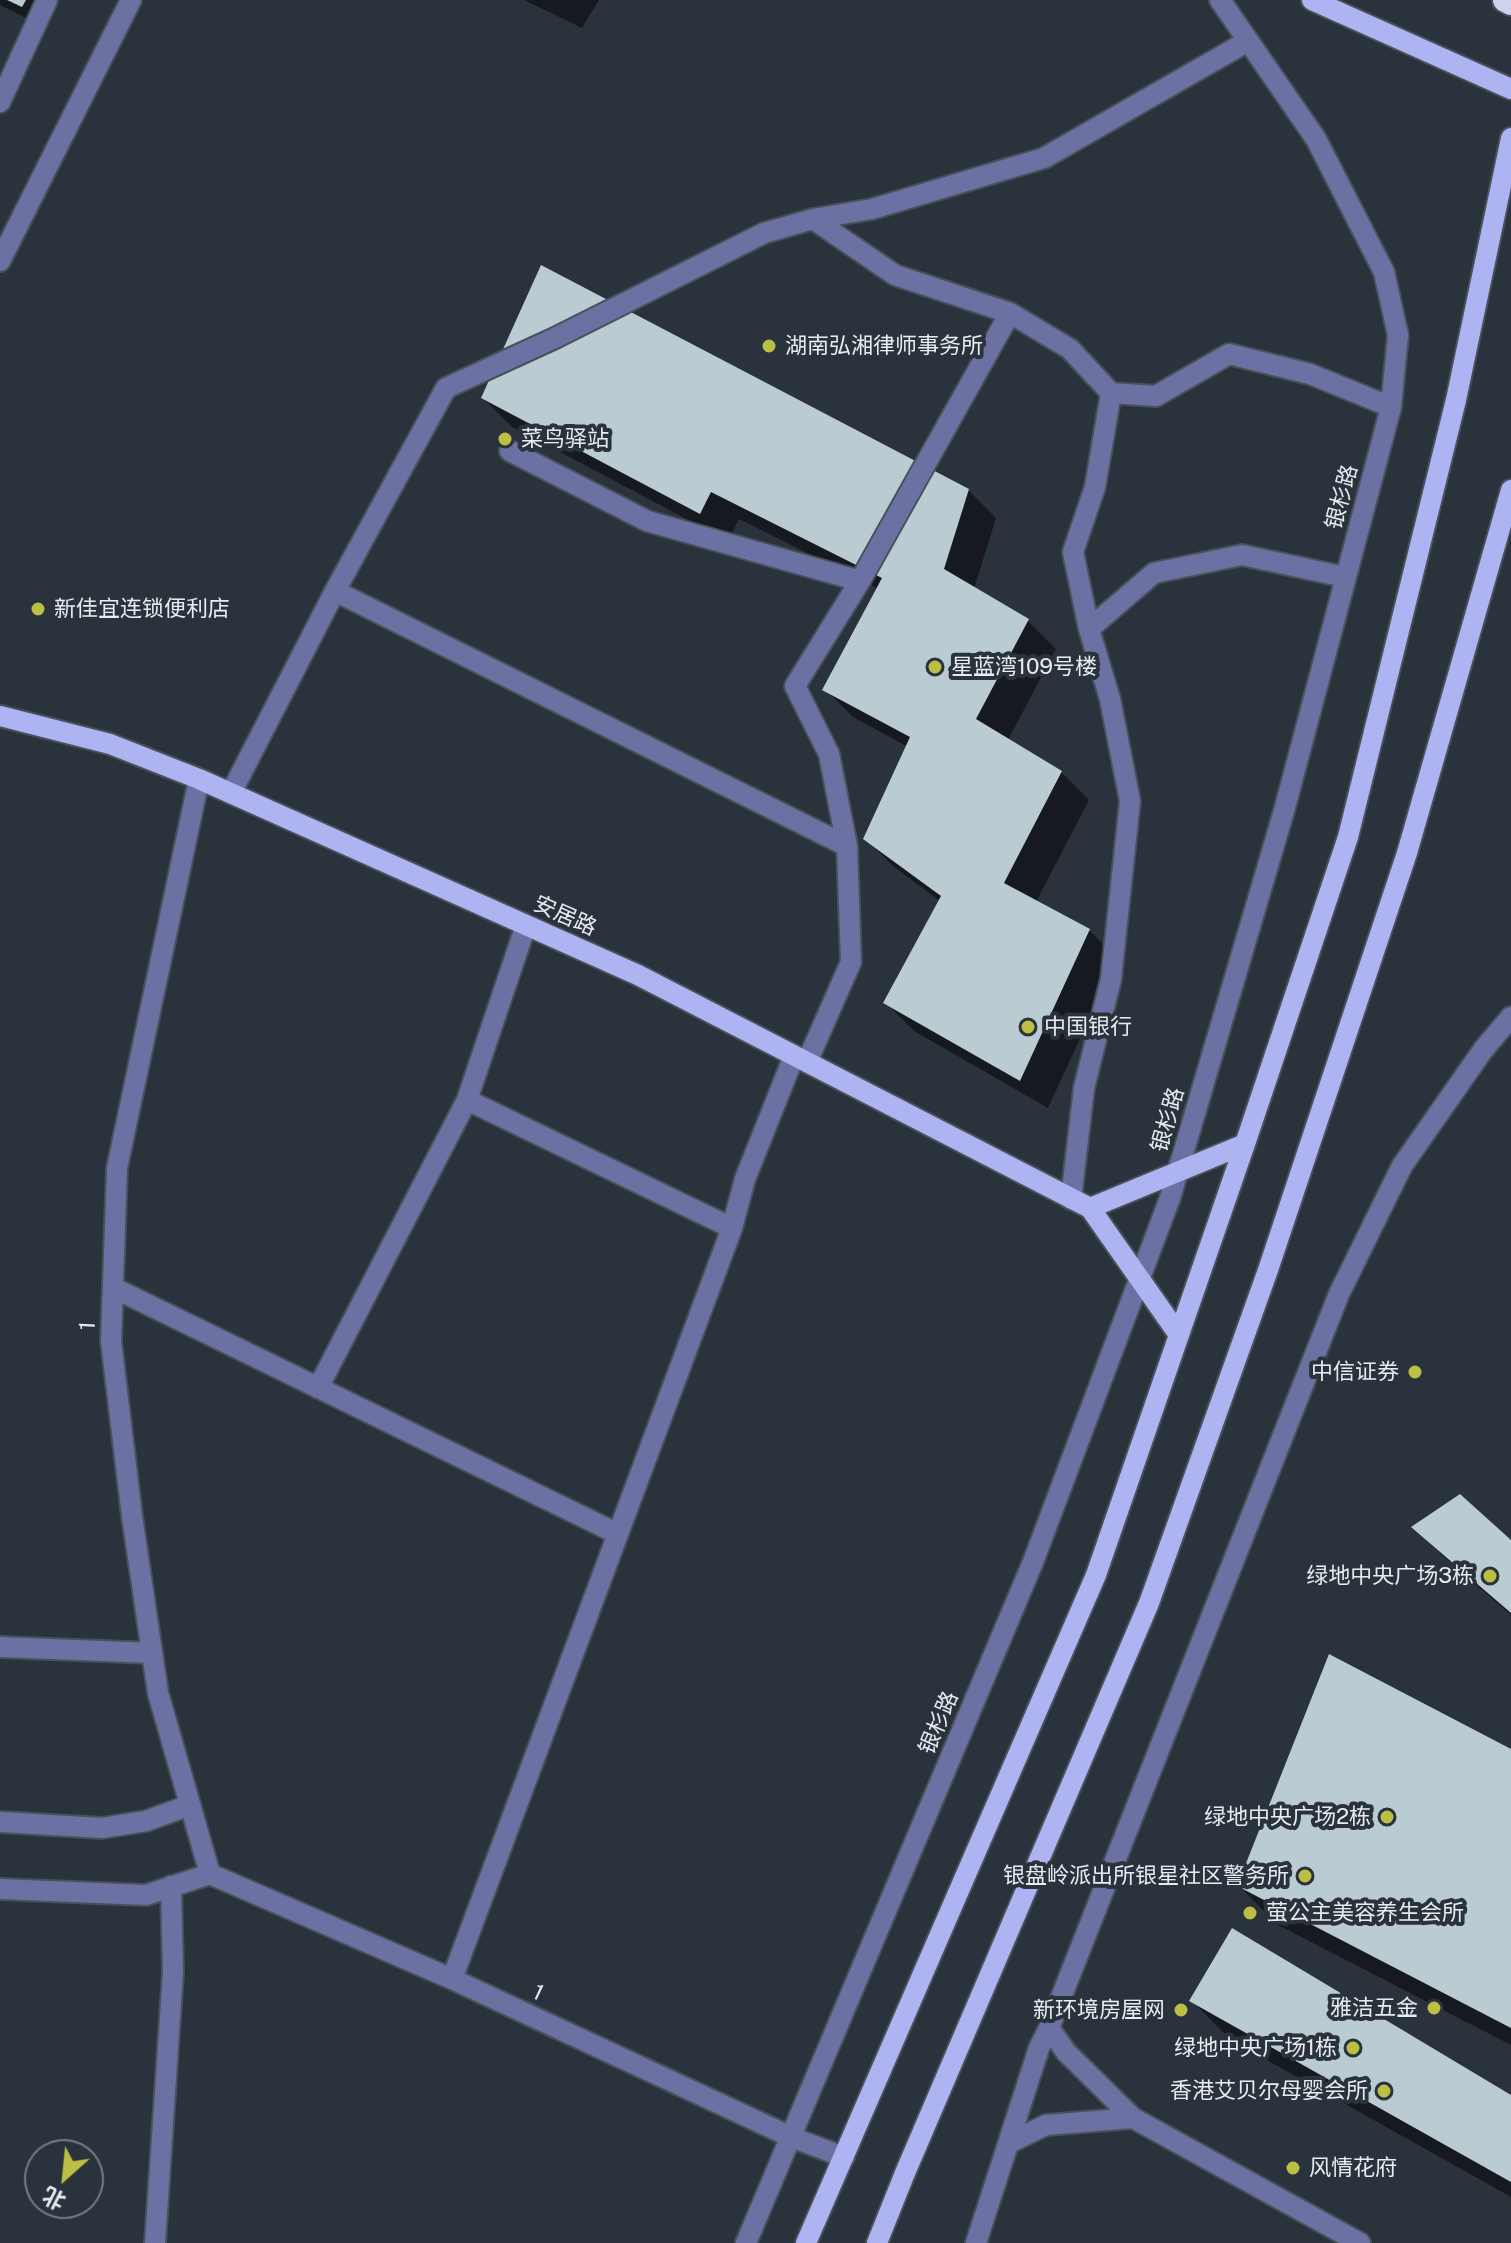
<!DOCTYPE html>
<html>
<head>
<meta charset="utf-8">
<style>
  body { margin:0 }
  #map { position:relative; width:1511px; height:2243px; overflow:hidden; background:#2a323c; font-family:"Public Sans","Noto Sans SC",sans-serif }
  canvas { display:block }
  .north { position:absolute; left:24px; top:2139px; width:80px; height:80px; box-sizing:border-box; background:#2a323c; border:2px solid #767c85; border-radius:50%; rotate:207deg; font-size:22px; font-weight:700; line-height:32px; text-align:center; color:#e7ecf3 }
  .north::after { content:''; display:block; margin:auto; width:28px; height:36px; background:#bbc044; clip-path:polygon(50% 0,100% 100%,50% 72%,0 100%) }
</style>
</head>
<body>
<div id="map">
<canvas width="1511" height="2243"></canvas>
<div class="north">北</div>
</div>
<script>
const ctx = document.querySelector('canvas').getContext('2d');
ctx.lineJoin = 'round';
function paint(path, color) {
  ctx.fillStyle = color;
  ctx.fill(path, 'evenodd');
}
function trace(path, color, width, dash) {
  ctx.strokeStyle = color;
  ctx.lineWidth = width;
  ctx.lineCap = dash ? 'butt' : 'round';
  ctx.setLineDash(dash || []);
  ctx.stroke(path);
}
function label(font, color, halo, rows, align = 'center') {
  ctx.font = font + ' "Public Sans","Noto Sans SC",sans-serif';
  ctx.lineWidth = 8;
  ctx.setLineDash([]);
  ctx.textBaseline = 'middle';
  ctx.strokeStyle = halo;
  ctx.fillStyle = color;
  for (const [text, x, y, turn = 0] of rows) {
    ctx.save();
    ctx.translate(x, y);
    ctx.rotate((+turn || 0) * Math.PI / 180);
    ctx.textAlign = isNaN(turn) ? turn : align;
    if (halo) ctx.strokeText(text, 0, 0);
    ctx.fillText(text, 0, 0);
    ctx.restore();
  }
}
paint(new Path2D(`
  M0 0H56L44 27 0 5Z
  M524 0H599L582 28Z
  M483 398 968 490 996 518 974 589 1028 621 1056 649 1008 740 1061 772 1089 800 1036 902 1089 930 1117 958 1048 1108 914 1031 886 1003 940 901 893 866 865 838 908 747 853 717 825 689 879 589 739 519 728 541 511 426Z
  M1414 1528 1511 1542V1615L1442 1555Z
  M1511 1751V2045L1278 1925 1239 1886Z
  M1192 2001 1511 2097V2197L1231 2040Z`), '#0007');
paint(new Path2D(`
  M7 0H26L22 7Z
  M541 265 969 489 944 569 1029 619 976 719 1062 771 1004 883 1090 929 1020 1081 883 1003 941 896 863 839 910 737 822 690 882 578 711 492 700 514 481 398Z
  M1460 1494 1511 1540V1613L1411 1527Z
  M1329 1654 1511 1749V2028L1237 1886Z
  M1232 1928 1511 2095V2182L1189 2001Z`), '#baccd2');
const minor = new Path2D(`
  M0 102 47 0
  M813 219 895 275 1010 313 1070 349 1111 393 1095 487 1073 552 1089 629
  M0 261 131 0
  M1111 393 1156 396 1229 354 1310 374 1391 407
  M510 451 647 521 860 581
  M335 591 446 388 555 338 764 233 813 219 872 209 1044 158 1248 41
  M199 779 117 1168 111 1341 132 1516 158 1693 210 1874
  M231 793 335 591 847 846
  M807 1062 851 962 847 846 829 754 795 686 860 581 1010 313
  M467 1100 732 1228
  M1071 1199 1084 1088 1111 979 1130 801 1110 699 1089 629 1154 573 1242 555 1345 577
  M114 1288 618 1534
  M318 1388 467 1100 526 925
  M0 1647 152 1653
  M0 1822 102 1828 146 1821 190 1805
  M0 1889 146 1895 210 1874 452 1979 791 2137 844 2157
  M452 1979 732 1228 745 1179 794 1056
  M1049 2028 1066 2052 1133 2118 1360 2243
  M1009 2143 1046 2125 1133 2118
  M155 2243 173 1972 171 1886
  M746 2243 1033 1562 1170 1198 1284 811 1391 407 1398 335 1384 272 1316 139 1220 0
  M976 2243 1039 2048 1049 2028 1339 1294 1402 1166 1483 1050 1511 1017`);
const major = new Path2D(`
  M1312 0 1511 89
  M0 716 110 744 199 779 638 975 1090 1208 1179 1335
  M1090 1208 1245 1144
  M806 2243 1096 1575 1245 1144 1348 837 1456 400 1511 138
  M877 2243 905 2173 1149 1603 1268 1270 1407 853 1511 490`);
const highway = new Path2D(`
  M1505 0 1511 3`);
trace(minor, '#485059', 24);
trace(major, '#485059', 24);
trace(highway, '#485059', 28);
trace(minor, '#6c71a3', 20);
trace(major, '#aeb4f2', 20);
trace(highway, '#cfd2ec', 24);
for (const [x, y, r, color] of [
  [769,346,8,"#bbc044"],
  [505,439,8,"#bbc044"],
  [38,609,8,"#bbc044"],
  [935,667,8,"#bbc044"],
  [1028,1027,8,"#bbc044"],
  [1415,1372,8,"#bbc044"],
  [1490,1576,8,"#bbc044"],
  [1387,1817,8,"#bbc044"],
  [1305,1876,8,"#bbc044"],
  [1250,1913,8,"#bbc044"],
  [1434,2008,8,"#bbc044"],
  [1181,2010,8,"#bbc044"],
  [1353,2048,8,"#bbc044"],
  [1384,2091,8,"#bbc044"],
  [1293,2168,8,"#bbc044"]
]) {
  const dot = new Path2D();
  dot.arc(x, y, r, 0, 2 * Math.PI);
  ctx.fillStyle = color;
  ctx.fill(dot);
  trace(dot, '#2a323c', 3);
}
label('22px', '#e7ecf3', '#2a323c', [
  ["湖南弘湘律师事务所",785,346,"left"],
  ["菜鸟驿站",521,439,"left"],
  ["新佳宜连锁便利店",54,609,"left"],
  ["星蓝湾109号楼",951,667,"left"],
  ["中国银行",1044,1027,"left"],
  ["中信证券",1399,1372],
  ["绿地中央广场3栋",1474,1576],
  ["绿地中央广场2栋",1371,1817],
  ["银盘岭派出所银星社区警务所",1289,1876],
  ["萤公主美容养生会所",1266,1913,"left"],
  ["雅洁五金",1418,2008],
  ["新环境房屋网",1165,2010],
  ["绿地中央广场1栋",1337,2048],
  ["香港艾贝尔母婴会所",1368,2091],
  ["风情花府",1309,2168,"left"]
], 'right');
label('22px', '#e7ecf3', '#2a323c', [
  ["银杉路",1342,497,-75],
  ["安居路",565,916,24],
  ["银杉路",1168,1120,-74],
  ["1",88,1326,-87],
  ["银杉路",939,1723,-67],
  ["1",538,1993,25]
]);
</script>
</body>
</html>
